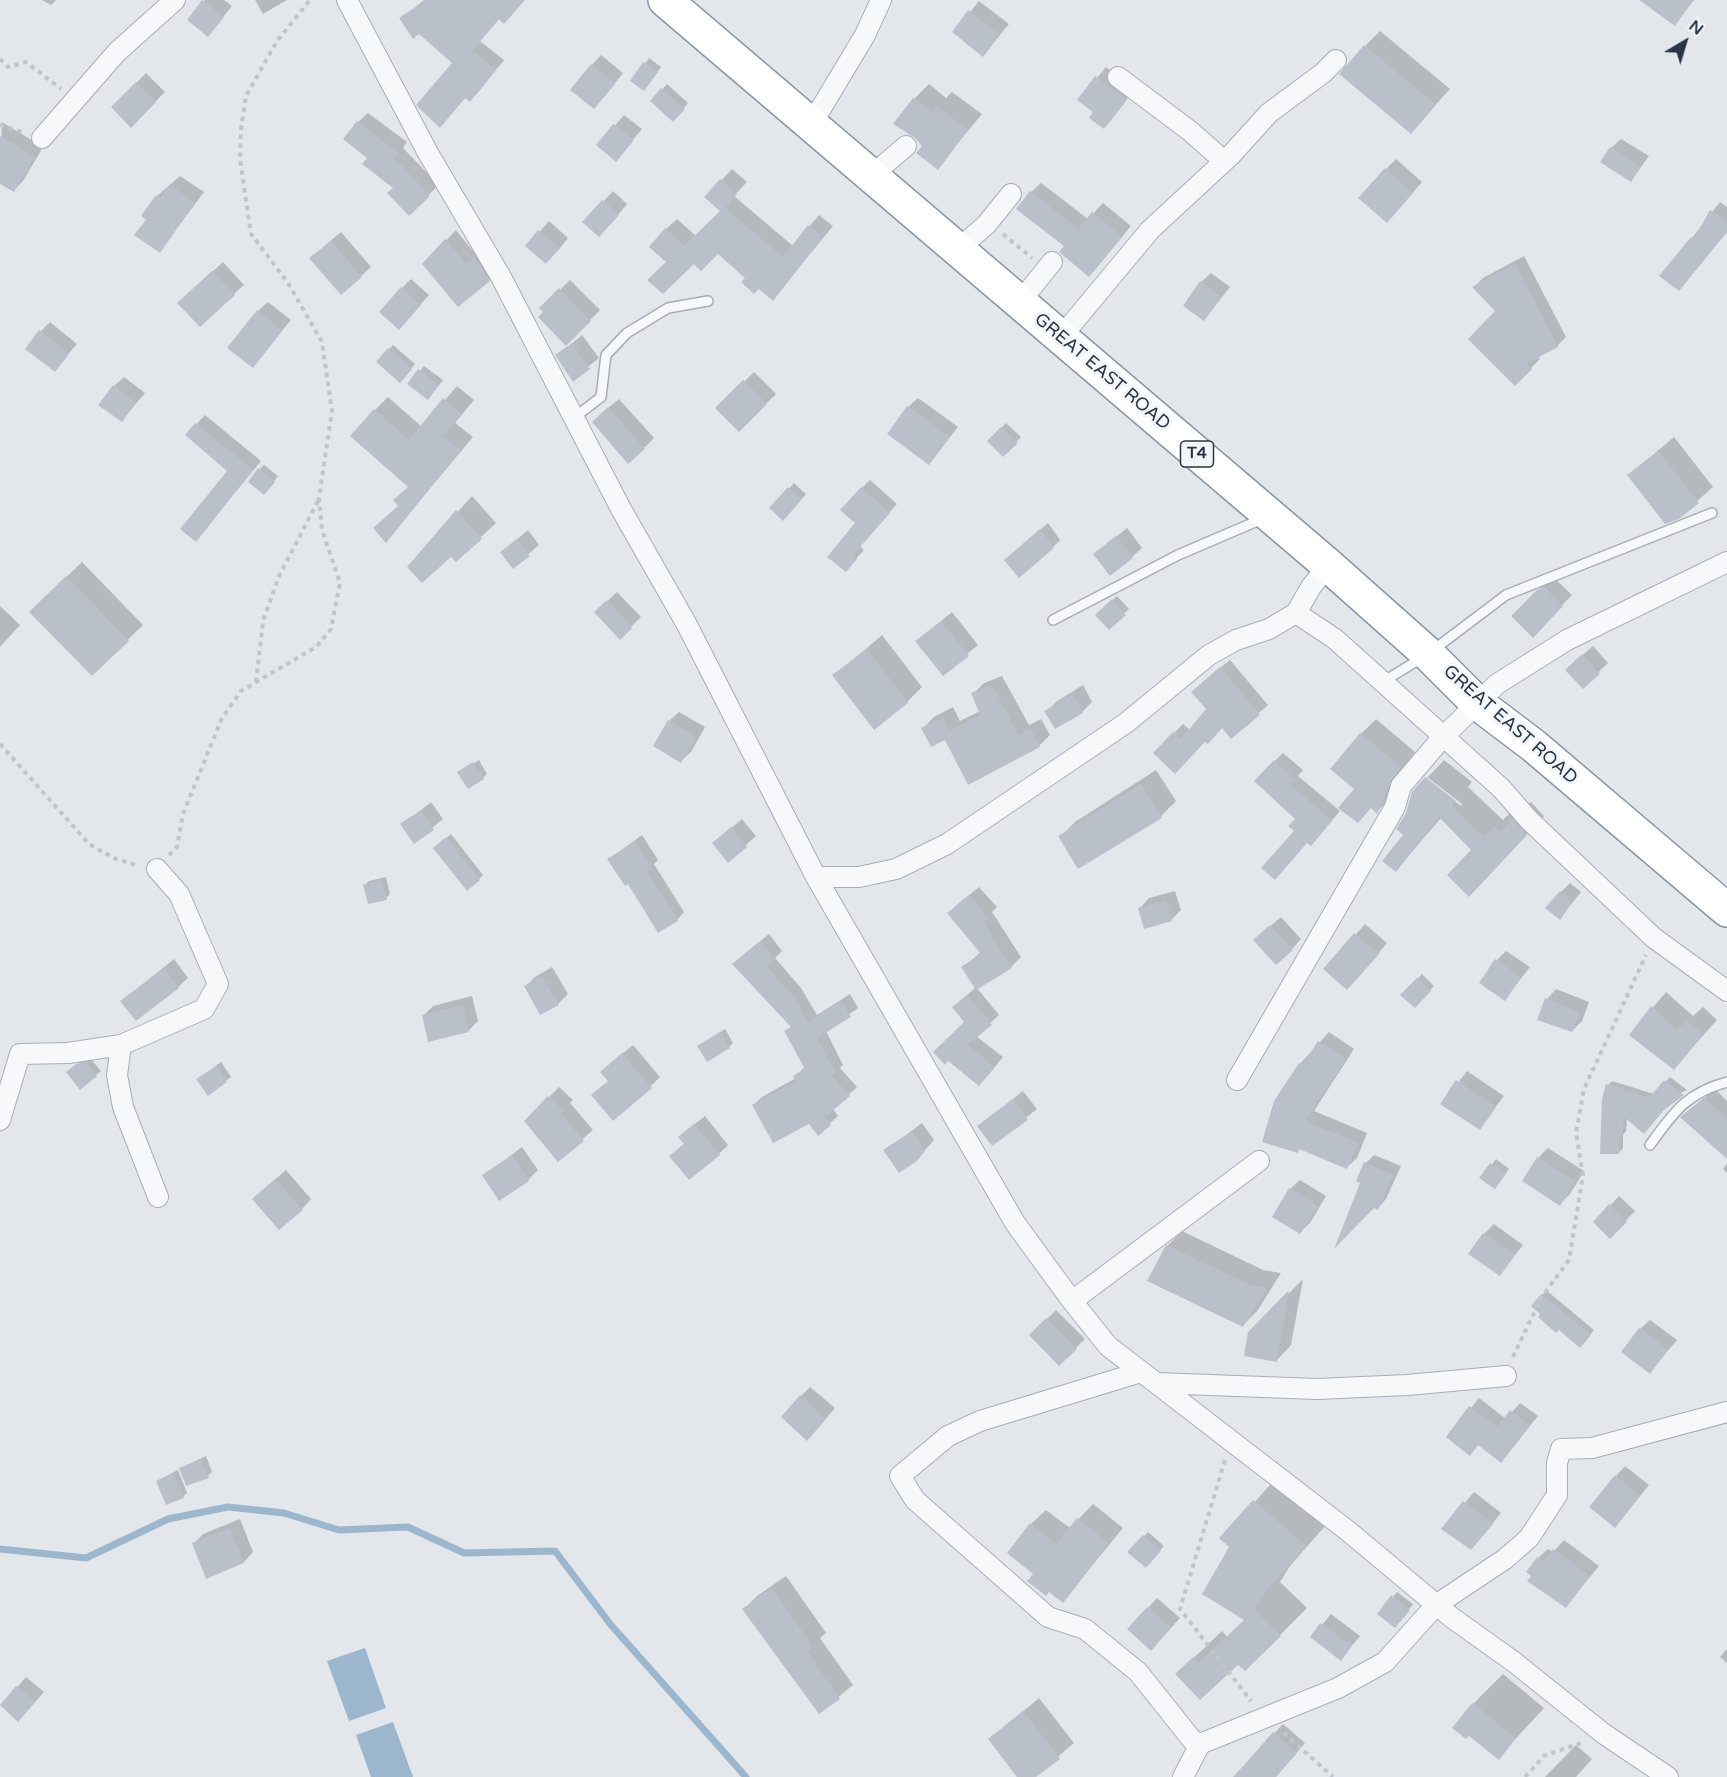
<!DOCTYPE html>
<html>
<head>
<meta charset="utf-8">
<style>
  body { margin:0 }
  #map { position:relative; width:1727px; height:1777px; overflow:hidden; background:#e3e7ec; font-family:"Varela Round",sans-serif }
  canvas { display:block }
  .north { position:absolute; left:1655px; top:12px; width:60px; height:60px; -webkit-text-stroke:4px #f3f6f9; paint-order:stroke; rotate:38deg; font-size:16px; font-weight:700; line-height:24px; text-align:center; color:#293546 }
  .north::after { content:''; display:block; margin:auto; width:21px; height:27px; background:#293546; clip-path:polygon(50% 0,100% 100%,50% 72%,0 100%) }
</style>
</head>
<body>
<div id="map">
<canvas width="1727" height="1777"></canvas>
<div class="north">N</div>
</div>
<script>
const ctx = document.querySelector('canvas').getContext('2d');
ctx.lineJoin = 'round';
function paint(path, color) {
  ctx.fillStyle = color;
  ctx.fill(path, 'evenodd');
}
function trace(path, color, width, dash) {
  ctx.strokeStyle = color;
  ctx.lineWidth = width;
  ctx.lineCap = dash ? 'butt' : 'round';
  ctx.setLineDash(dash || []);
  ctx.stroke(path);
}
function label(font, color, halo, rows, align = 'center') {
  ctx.font = font + ' "Varela Round",sans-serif';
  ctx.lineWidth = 6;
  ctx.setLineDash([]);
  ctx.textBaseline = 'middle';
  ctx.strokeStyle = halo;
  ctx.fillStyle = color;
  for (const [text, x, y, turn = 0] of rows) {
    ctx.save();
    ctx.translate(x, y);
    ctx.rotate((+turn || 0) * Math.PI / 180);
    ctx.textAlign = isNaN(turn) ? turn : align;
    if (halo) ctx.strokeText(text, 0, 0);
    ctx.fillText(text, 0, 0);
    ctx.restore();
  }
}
paint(new Path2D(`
  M365 1648 386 1708 349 1721 327 1661Z
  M393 1722 413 1777H371L356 1735Z`), '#9cb6ce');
paint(new Path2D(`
  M42 0H56L51 5Z
  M205 0H224L232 6 208 35 189 20Z
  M255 0H287L263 14Z
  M424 0H509L512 4 480 41 504 60 479 91 470 100 466 97 440 126 455 62 401 19Z
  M1642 0H1694L1675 24Z
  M979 1 1009 24 983 55 954 32Z
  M1380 31 1450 89 1411 132 1365 46Z
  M601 55 623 73 603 98 592 65Z
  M649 58 661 67 648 85 632 81Z
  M1106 67 1135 89 1104 127 1095 112 1079 100Z
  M146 73 165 92 131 126 113 107Z
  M667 84 688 103 673 120 652 101Z
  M929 84 946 98 952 92 982 114 937 168 923 146 914 99Z
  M368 113 407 142 403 148 439 185 409 213 395 188 369 157 358 122Z
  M624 115 642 129 616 160 598 145Z
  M2 122 43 147 23 181 14 190 0 182Z
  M1621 139 1649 156 1631 180 1611 148Z
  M1396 159 1422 182 1396 212 1386 169Z
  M732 169 747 182 734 196 793 246 819 215 833 226 773 299 718 252 695 261 668 262 666 229 677 219 696 236 722 211 706 197Z
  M180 176 204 192 160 251 148 219 157 196Z
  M1041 183 1088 219 1103 203 1131 226 1098 266 1066 246 1031 192Z
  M613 191 627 204 609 226 584 222Z
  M1720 202 1727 207V232L1679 289 1692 238Z
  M549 221 568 238 556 253 527 246Z
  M456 230 477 256 484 250 498 271 489 280 424 264Z
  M341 232 371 267 361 276 321 249Z
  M1524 256 1566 337 1557 346 1537 356 1540 359 1515 384 1497 311 1474 287 1483 278Z
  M223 262 244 285 234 294 189 293Z
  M1211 273 1230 287 1204 319 1201 282Z
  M411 279 429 295 408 318 402 288Z
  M570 280 600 310 566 344 541 308Z
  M268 302 291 320 253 366 258 311Z
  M50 322 77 344 54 370 41 331Z
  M582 335 599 358 573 379 557 356Z
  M393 345 415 364 400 381 378 361Z
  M424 366 443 380 432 394 409 384Z
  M754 372 776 394 739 430 717 408Z
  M124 377 145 393 122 420 114 386Z
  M457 386 474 400 455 423 473 437 386 541 409 486 375 410 388 397 422 427Z
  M918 398 958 427 929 463 908 407Z
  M619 399 654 438 644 448 603 412Z
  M205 415 261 461 196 540 229 471 187 434Z
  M1006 423 1021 437 1003 455 989 441Z
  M1674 437 1713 487 1678 518 1629 475Z
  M264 465 278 476 268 489 260 469Z
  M870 480 897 504 860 546 864 550 846 570 862 488Z
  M794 483 806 494 783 519 771 508Z
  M472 496 496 523 456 560 451 555 409 567Z
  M1048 523 1060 540 1053 547 1014 552Z
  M1127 528 1142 548 1132 557 1095 554Z
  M528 530 539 545 513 567 502 552Z
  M82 562 143 625 92 674 46 597Z
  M1554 578 1572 595 1533 635 1513 616 1548 581Z
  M617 592 641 617 620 638 596 612Z
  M1117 596 1129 609 1109 627 1097 615Z
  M0 606 20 625 0 647Z
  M952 612 978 645 943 674 917 641Z
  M882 635 922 687 907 702 834 676Z
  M1593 646 1608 663 1583 687 1577 660Z
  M1230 660 1268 705 1231 737 1222 727 1205 740 1155 753 1183 724 1190 730 1208 709 1202 683Z
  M1002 676 1029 725 1041 719 1050 735 1039 746 946 738 923 728 934 717 953 707 960 721 980 711 973 694 984 683Z
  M1083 685 1092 702 1082 712 1055 727 1046 712 1056 702Z
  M679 712 705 727 691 752 681 761 669 721Z
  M1376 719 1415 752 1404 766 1392 797 1377 811 1356 789 1361 734Z
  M1283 753 1303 770 1298 776 1340 811 1319 835 1296 831 1297 819 1275 761Z
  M479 760 487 774 483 778 462 771Z
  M1444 760 1472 782 1468 787 1503 820 1514 809 1519 814 1531 802 1544 816 1487 877 1473 850 1441 818 1396 870 1413 793ZM1427 777 1462 804 1461 806 1427 780Z
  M1156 770 1176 801 1161 816 1079 867 1060 837 1075 822Z
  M431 802 443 819 414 842 402 825Z
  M742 819 756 836 728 861 724 834Z
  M451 834 483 875 479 879 439 844Z
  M642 835 658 860 654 864 684 912 677 920 628 882 609 859Z
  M386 877 390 894 386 898 365 885 369 881Z
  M1570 883 1581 892 1560 918 1561 892Z
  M979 887 997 907 992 912 1021 957 1011 967 977 988 999 1015 976 1036 1003 1057 988 1075 948 1059 966 1022 954 1007 976 987 963 967 981 952 959 903Z
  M1175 891 1181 910 1171 920 1140 908 1149 898Z
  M1281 917 1301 939 1292 949 1265 931Z
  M1365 924 1387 943 1357 979 1325 969Z
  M769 934 782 951 775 958 801 988 817 1015 850 994 858 1008 826 1031 843 1065 840 1068 857 1087 833 1109 838 1116 818 1134 809 1122 754 1105 762 1097 796 1078 795 1076 805 1067 786 1032 792 1026 742 956Z
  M1506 951 1530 967 1505 999 1497 960Z
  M174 959 188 978 178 987 122 1001Z
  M552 967 568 994 558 1004 526 986 535 977Z
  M1422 974 1434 986 1415 1006 1403 995Z
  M1556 989 1589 1002 1582 1021 1572 1031 1547 999Z
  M1666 992 1693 1016 1703 1007 1717 1020 1674 1068 1631 1034Z
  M472 996 478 1021 468 1031 424 1015 433 1006Z
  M725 1029 733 1043 729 1047 699 1046Z
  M1329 1032 1354 1049 1314 1111 1367 1133 1357 1158 1347 1167 1301 1148 1298 1151 1300 1064Z
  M633 1045 660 1077 651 1086 609 1080 612 1062Z
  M91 1059 101 1071 96 1075 70 1070 83 1060Z
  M221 1062 231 1077 208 1094 203 1075Z
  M1467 1071 1504 1096 1479 1128 1442 1104Z
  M1670 1077 1687 1090 1627 1118 1626 1131 1623 1135V1148L1619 1153 1608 1085 1612 1081 1654 1094Z
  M559 1087 573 1100 570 1103 593 1130 558 1160 526 1121Z
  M1715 1089 1727 1101V1157L1682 1117Z
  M1023 1091 1037 1109 992 1144 979 1126Z
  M705 1116 728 1145 719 1154 671 1156 685 1143 690 1128Z
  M922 1123 934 1140 916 1160 885 1151Z
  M522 1147 538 1170 528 1180 484 1176Z
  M1548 1148 1584 1171 1570 1194 1560 1204 1538 1158Z
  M1374 1155 1401 1166 1386 1199 1378 1208 1362 1182 1366 1163Z
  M1496 1159 1509 1169 1499 1182 1482 1177Z
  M1727 1163V1173L1723 1169Z
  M286 1170 311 1199 302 1209 264 1189Z
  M1300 1180 1326 1196 1310 1223 1300 1232 1290 1189Z
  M1619 1196 1635 1211 1610 1237 1595 1222Z
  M1494 1224 1523 1245 1500 1274 1484 1234Z
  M1182 1231 1263 1270 1281 1273 1258 1310 1243 1325 1167 1246Z
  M1303 1279 1291 1345 1277 1360 1250 1333Z
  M1546 1290 1594 1330 1584 1342 1533 1306Z
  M1056 1310 1085 1339 1059 1364 1031 1335Z
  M1650 1320 1677 1340 1650 1372 1640 1329Z
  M810 1387 835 1408 816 1430 801 1396Z
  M1479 1398 1506 1419 1520 1403 1538 1416 1501 1461 1479 1444 1470 1454 1448 1436Z
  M206 1456 212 1472 208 1476 181 1468Z
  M1625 1466 1649 1485 1624 1516 1616 1476Z
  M178 1470 187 1493 183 1497 157 1481Z
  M1281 1473 1332 1518 1290 1566 1280 1582 1307 1608 1280 1635 1238 1663 1177 1674 1222 1631 1227 1637 1246 1619 1231 1546 1222 1538Z
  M1474 1492 1501 1513 1471 1549 1443 1529Z
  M1093 1504 1123 1528 1063 1601 1035 1573 1031 1524 1046 1510 1070 1528Z
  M240 1519 253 1552 244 1562 194 1543 203 1534Z
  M1148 1532 1164 1546 1146 1566 1130 1551Z
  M1564 1540 1599 1566 1566 1606 1533 1575 1538 1558 1548 1549 1553 1552Z
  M786 1576 826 1633 820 1638 853 1685 820 1712 744 1609 757 1596Z
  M1397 1592 1413 1604 1400 1622 1379 1613Z
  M1157 1598 1180 1618 1161 1639 1148 1608Z
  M1331 1614 1360 1636 1341 1659 1312 1637Z
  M1727 1649V1663L1720 1657Z
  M1503 1674 1544 1708 1498 1758 1473 1704Z
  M26 1677 44 1692 28 1710 2 1705Z
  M1039 1698 1074 1743 1034 1777H1017L990 1739Z
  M1283 1724 1305 1743 1293 1757 1263 1777H1233Z
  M1576 1745 1592 1759 1576 1777H1545Z`), '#0003');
trace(new Path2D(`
  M0 1549 86 1558 168 1519 228 1507 284 1513 339 1530 408 1527 464 1553 555 1551 611 1625 746 1777`), '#9cb6ce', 7);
paint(new Path2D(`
  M202 0 224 17 208 37 187 20Z
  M426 0H525L504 24 499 19 472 51 496 70 470 102 465 98 440 128 416 105 452 63 419 34 413 39 399 18Z
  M1639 0H1693L1675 26Z
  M968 10 1000 35 983 57 952 32Z
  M1364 45 1436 105 1411 134 1339 74Z
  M643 62 658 72 644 91 630 81Z
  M591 64 615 84 594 109 570 90Z
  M1095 76 1127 100 1104 129 1089 118 1093 112 1077 100Z
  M136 82 156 102 131 128 111 107Z
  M661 88 685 109 673 122 650 101Z
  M913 98 932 112 936 106 968 130 938 170 916 153 922 146 915 138 893 124Z
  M357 121 398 153 394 158 430 196 409 216 387 193 393 188 362 164 367 158 343 139Z
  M613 124 634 140 616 162 596 145Z
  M0 136 35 157 14 192 0 184Z
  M1610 147 1641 167 1631 182 1600 162Z
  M1385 168 1413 193 1387 223 1358 198Z
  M720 179 737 194 725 208 783 257 808 225 823 237 773 301 759 289 754 294 741 282 745 278 718 254 701 271 694 264 663 294 647 280 666 262 649 247 665 228 684 246 720 211 704 197Z
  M170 185 195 203 160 253 134 235 146 220 141 216 156 195 160 198Z
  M1030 191 1078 229 1092 212 1122 237 1089 277 1059 252 1064 246 1016 209Z
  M602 200 619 215 599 237 582 222Z
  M1710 210 1727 221V232L1679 291 1659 276 1691 237 1694 239Z
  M538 230 560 248 546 264 525 246Z
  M445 239 466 264 474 258 490 281 458 307 422 264Z
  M331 241 362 277 341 295 309 258Z
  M1515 264 1558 347 1526 364 1532 369 1515 386 1468 339 1495 311 1472 287Z
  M212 271 235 295 200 327 177 303Z
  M1200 281 1222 297 1204 321 1183 306Z
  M401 287 421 305 399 330 379 312Z
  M559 288 591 321 566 346 538 317 543 312 539 308Z
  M257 310 282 331 253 368 227 348Z
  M39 330 69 354 55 372 25 349Z
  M572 343 590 369 573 382 555 355Z
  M388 348 412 369 400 383 376 362Z
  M418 369 439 385 428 400 407 384Z
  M743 380 767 404 739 432 715 408Z
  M113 385 136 403 122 422 98 405Z
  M443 398 462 414 443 437 461 450 386 543 373 528 398 506 393 500 408 487 350 436 374 409 409 440Z
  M907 406 950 437 929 465 887 434Z
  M608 407 645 449 628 464 592 422Z
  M195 423 253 470 196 542 180 529 227 471 185 435Z
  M1001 427 1018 443 1003 457 987 441Z
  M1658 451 1699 503 1679 519 1665 524 1627 475Z
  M258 468 275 482 264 495 248 482Z
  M788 487 802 499 783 521 769 508Z
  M861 487 890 513 853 555 857 559 846 572 827 557 855 523 840 510Z
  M456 510 482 539 456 562 451 557 422 583 407 567Z
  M1040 529 1054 548 1019 578 1004 560Z
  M1116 536 1133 558 1110 576 1093 554Z
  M517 539 530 556 513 569 500 552Z
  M66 576 129 641 92 676 29 612Z
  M1544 587 1563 606 1533 638 1511 616 1537 590Z
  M1112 599 1126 615 1109 630 1095 615Z
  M607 600 632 628 620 640 594 612Z
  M941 621 969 656 943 676 915 641Z
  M867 649 908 703 874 730 832 675Z
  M1582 654 1600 674 1583 689 1565 670Z
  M1220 667 1260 715 1231 739 1222 728 1208 744 1205 742 1175 774 1153 753 1173 732 1181 739 1206 709 1191 692Z
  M992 685 1018 735 1030 728 1040 747 968 785 945 740 931 747 921 728 943 717 950 731 980 715 971 693Z
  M1073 694 1083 713 1055 729 1044 711Z
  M668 720 696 737 681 763 653 746Z
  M1360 733 1401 767 1390 782 1377 814 1371 808 1358 823 1338 808 1354 789 1330 769Z
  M1274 760 1295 780 1290 785 1332 821 1311 846 1307 843 1275 880 1261 868 1294 831 1288 826 1295 819 1254 781Z
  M473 762 484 779 468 789 457 772Z
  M1425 777 1456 801 1451 806 1484 837 1495 826 1501 832 1512 818 1527 835 1469 897 1447 875 1471 850 1439 817 1396 872 1382 861 1403 835 1396 829 1406 813 1412 792Z
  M1141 784 1162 818 1078 869 1058 836Z
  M421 810 434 830 414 844 400 824Z
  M731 827 747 847 728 863 712 843Z
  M446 837 480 880 467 891 433 848Z
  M634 842 652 869 647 872 678 921 658 933 628 884 625 886 607 859Z
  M382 880 387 900 368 904 363 885Z
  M1560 891 1572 902 1560 920 1545 908Z
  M969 895 988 918 983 922 1012 968 976 990 961 967 981 954 947 913Z
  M1166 900 1172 921 1144 929 1138 908Z
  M1270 925 1293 950 1276 965 1253 940Z
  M1354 933 1379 954 1347 990 1323 969Z
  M760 941 775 960 767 967 793 996 808 1022 841 1001 851 1017 817 1038 836 1074 832 1076 850 1096 825 1117 831 1125 818 1136 809 1124 773 1143 752 1105 796 1081 793 1076 805 1069 784 1031 791 1027 732 964Z
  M1495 959 1521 977 1505 1001 1479 983Z
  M164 968 179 988 136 1021 120 1001Z
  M542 976 559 1005 540 1015 524 986Z
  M1417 978 1431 991 1415 1008 1400 995Z
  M967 995 992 1025 967 1045 995 1067 979 1086 948 1061 945 1065 933 1052 964 1022 952 1007Z
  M1545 998 1580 1012 1572 1032 1537 1020Z
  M463 1005 469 1032 428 1042 422 1015Z
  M1651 1006 1677 1030 1687 1021 1703 1035 1674 1070 1629 1035Z
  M720 1032 730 1048 707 1062 697 1046Z
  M1318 1041 1346 1059 1305 1121 1358 1143 1347 1169 1299 1149 1298 1153 1262 1142 1274 1101 1299 1063 1302 1065Z
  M622 1053 652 1088 613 1121 591 1095 608 1081 600 1072Z
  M86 1062 97 1076 80 1090 66 1072 76 1064Z
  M216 1066 227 1082 208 1096 196 1079Z
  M1456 1080 1496 1107 1480 1130 1440 1104Z
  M1664 1080 1684 1095 1664 1110 1644 1134 1624 1117 1622 1137H1619V1154H1600L1602 1099 1606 1084 1649 1098Z
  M548 1096 564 1111 561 1114 584 1141 558 1162 524 1121Z
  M1704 1098 1727 1119V1159L1680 1117Z
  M1013 1099 1028 1120 992 1146 977 1126Z
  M694 1124 720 1155 689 1180 669 1156 684 1144 678 1137Z
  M912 1131 925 1151 917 1161 899 1173 883 1150Z
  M512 1155 529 1181 499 1201 482 1175Z
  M1537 1157 1575 1181 1560 1206 1522 1181Z
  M1364 1162 1393 1175 1378 1210 1374 1208 1334 1249 1360 1183 1356 1181Z
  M1490 1163 1506 1174 1495 1189 1479 1178Z
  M275 1179 303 1210 279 1230 252 1199Z
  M1289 1188 1318 1206 1300 1234 1272 1217Z
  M1609 1204 1627 1222 1610 1239 1593 1222Z
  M1483 1233 1515 1255 1500 1276 1468 1254Z
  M1166 1245 1248 1284 1267 1288 1243 1327 1147 1281Z
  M1289 1290 1277 1362 1244 1356 1248 1332Z
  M1541 1294 1591 1335 1580 1348 1559 1330 1556 1333 1538 1317 1540 1314 1531 1306Z
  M1046 1318 1077 1349 1059 1366 1029 1335Z
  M1639 1328 1668 1350 1650 1374 1621 1352Z
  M800 1395 826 1419 807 1441 781 1417Z
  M1469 1406 1497 1427 1510 1410 1530 1426 1501 1463 1478 1445 1470 1456 1446 1437Z
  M201 1459 209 1478 186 1486 179 1468Z
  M173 1473 184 1498 166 1505 156 1481Z
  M1615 1475 1640 1496 1615 1528 1589 1507Z
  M1253 1500 1306 1546 1262 1595 1254 1610 1281 1636 1245 1671 1238 1665 1200 1700 1175 1674 1193 1657 1199 1663 1244 1620 1202 1594 1229 1547 1219 1538Z
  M1463 1501 1493 1524 1471 1550 1441 1529Z
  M1077 1518 1109 1544 1063 1603 1049 1592 1046 1596 1027 1581 1033 1574 1007 1553 1030 1523 1056 1544Z
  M230 1528 244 1563 206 1579 192 1543Z
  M1143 1535 1161 1551 1146 1568 1127 1552Z
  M1553 1549 1590 1576 1566 1608 1527 1581 1531 1576 1526 1572 1537 1557 1543 1562Z
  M772 1588 813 1647 807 1651 840 1699 819 1714 742 1609Z
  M1391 1595 1410 1610 1395 1628 1377 1614Z
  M1147 1607 1171 1628 1151 1651 1127 1629Z
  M1320 1623 1352 1646 1341 1661 1310 1637Z
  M16 1686 35 1702 18 1722 0 1705Z
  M1472 1703 1516 1738 1499 1760 1469 1736 1466 1739 1452 1728Z
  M1023 1711 1060 1759 1036 1777H1017L988 1739Z
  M1273 1732 1297 1753 1276 1777H1234Z`), '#bac0ca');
const lane = new Path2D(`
  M575 417 601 397 606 355 627 333 668 308 708 301
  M1053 620 1178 555 1262 519
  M1381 683 1428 654 1506 595 1712 513
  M1650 1145C1673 1113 1686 1093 1727 1082`);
const street = new Path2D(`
  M347 0 428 153 501 277 621 509 686 623 816 877 1015 1223 1072 1301 1108 1346 1348 1531 1451 1617 1514 1662 1604 1734 1668 1777
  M1118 77 1190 131 1224 161
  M811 125 865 35 881 0
  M42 138 117 52 175 0
  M871 176 906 146
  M958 249 986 225 1011 194
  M1020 302 1052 262
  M1061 337 1150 230 1230 156 1269 113 1323 73 1336 60
  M1328 565 1311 587 1296 613 1335 639 1501 788 1529 820 1654 938 1727 991
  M157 869 179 894 218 984 204 1009 121 1045 117 1075 123 1107 158 1197
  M816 877H859L896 869 947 844 1126 723 1209 655 1236 640 1269 629 1296 613
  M1237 1080 1395 807 1401 786 1442 738 1497 684 1567 640 1727 562
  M0 1120 20 1054 68 1053 121 1045
  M1072 1301 1259 1161
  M1141 1372 980 1421 948 1436 900 1476 915 1500 1048 1617 1085 1629 1138 1672 1193 1741 1200 1744
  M1156 1383 1317 1389 1407 1385 1506 1376
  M1183 1777 1200 1744 1338 1688 1385 1662 1436 1605 1505 1559 1529 1538 1557 1495V1463L1561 1449 1592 1448 1727 1412`);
const highway = new Path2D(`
  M665 0 1328 565 1428 654 1476 702 1534 746 1727 910`);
trace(lane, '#a7aeb7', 12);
trace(street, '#a7aeb7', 22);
trace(highway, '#8995a4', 36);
trace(new Path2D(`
  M0 59 8 67 26 62 61 89
  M0 125 25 133
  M1003 234 1032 258
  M256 682 263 621 279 576 319 499
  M0 744 89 844 114 858 138 866
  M169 855 177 847 183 814 222 718 241 691 316 647 331 629 340 583 322 530 319 498 332 411 322 342 288 283 251 234 240 159 241 129 246 96 277 41 310 0
  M1513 1357 1541 1298 1569 1260 1583 1175 1576 1133 1584 1089 1646 955
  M1225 1460 1180 1609 1251 1701
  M1284 1733 1333 1777
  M1525 1777 1544 1756 1581 1743`), '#c1c5cb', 4, [4.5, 4.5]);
trace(lane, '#f6f8fa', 9);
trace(street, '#f6f8fa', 20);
trace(highway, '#fff', 33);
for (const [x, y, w] of [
  [1197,454,33]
]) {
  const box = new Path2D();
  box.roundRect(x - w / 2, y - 13, w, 26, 4.5);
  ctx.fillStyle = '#f3f6f9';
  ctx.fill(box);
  trace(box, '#293546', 1.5);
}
label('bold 16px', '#293546', null, [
  ["T4",1197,454]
]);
label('18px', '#293546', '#f3f6f9', [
  ["GREAT EAST ROAD",1102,372,40],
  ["GREAT EAST ROAD",1510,725,41]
]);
</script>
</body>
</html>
